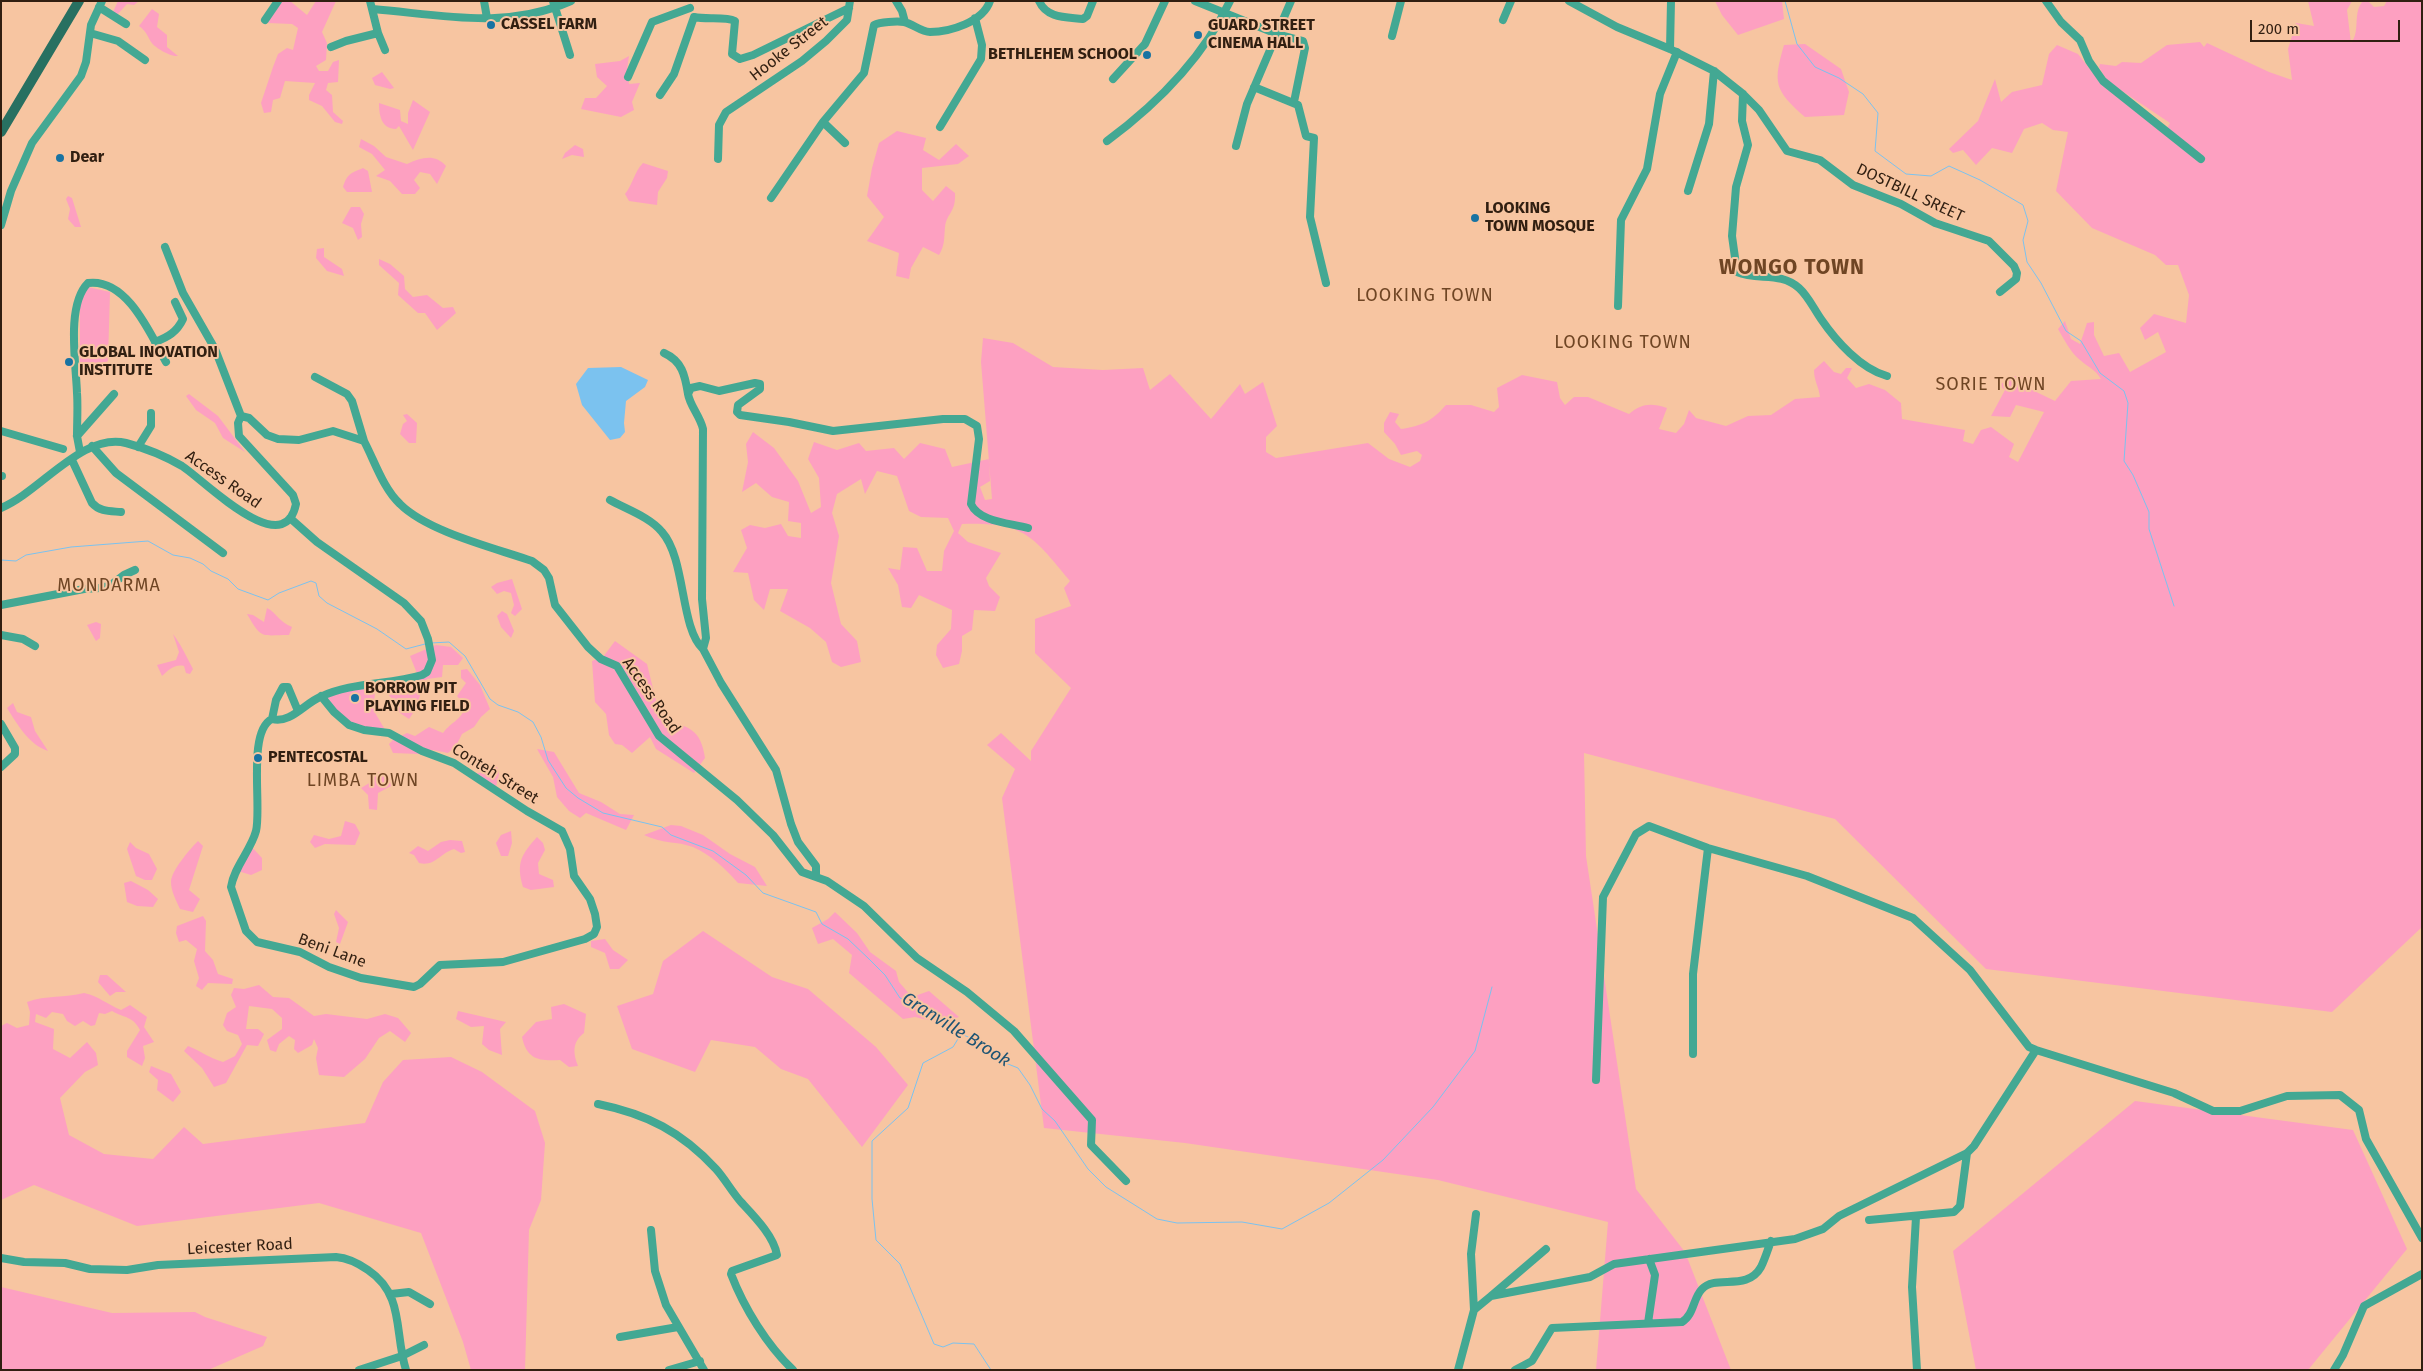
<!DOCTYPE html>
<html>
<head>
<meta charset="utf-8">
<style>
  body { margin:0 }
  #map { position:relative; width:2423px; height:1371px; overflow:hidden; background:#f7c5a1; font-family:"Fira Sans",sans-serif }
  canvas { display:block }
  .frame { position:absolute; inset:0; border:2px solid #311f11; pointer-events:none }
  .scale { position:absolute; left:2250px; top:20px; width:150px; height:22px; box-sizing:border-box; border:2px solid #311f11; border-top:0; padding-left:6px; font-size:15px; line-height:18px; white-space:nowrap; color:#311f11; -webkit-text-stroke:4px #f7c5a1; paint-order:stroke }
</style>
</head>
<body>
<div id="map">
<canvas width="2423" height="1371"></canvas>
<div class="frame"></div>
<div class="scale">200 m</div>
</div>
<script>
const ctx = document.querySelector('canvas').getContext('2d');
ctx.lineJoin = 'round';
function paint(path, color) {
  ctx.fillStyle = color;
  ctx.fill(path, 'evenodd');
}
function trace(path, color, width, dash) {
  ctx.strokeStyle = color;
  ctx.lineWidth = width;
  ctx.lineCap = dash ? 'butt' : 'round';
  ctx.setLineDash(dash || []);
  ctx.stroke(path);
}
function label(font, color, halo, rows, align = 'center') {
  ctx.font = font + ' "Fira Sans",sans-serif';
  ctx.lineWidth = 4;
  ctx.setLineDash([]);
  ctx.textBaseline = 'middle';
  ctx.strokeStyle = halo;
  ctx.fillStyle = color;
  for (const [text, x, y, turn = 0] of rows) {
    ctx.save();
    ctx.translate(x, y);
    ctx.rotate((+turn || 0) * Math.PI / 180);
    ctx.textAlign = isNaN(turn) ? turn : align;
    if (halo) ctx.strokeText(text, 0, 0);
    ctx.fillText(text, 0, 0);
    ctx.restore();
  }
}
paint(new Path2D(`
  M118 1H139L134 5 127 4 117 15 113 12Z
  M282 1H290L307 15 316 1H336L322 32 327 43 326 60 316 66 319 71H328L333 62 339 60 338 82 328 83 326 90 332 95 333 112 343 121 342 124 335 122 322 106 309 100V95L315 83 285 81 280 98 273 100 271 112 264 113 261 103 273 67 278 54 287 48 293 50 298 28 292 24 268 23 271 16Z
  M1715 1H1782L1784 19 1738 35 1722 15Z
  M2308 1H2352L2347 10 2351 43C2361 31 2352 13 2363 1H2368L2374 7 2384 6 2387 1H2422V927L2332 1012 1986 969 1835 819 1584 753 1586 856 1636 1189 1685 1252 1731 1370H1596L1608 1222 1438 1180 1185 1143 1044 1128 1002 798 1015 769 987 745 1001 733 1031 761V751L1071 688 1035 653V619L1071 606 1064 588 1070 581C1032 535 1024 522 962 524L958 533 968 542 1001 553 986 578 989 586 1000 597 995 611 974 610 972 630 962 636V651L959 664 943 668 936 655 937 645 951 629 952 610 919 595 911 608 902 607 898 585 888 568 900 570 903 547 917 548 927 571H942L944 551 954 531 948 518 921 517 909 511 897 476 877 471 865 494 861 479 837 494 832 513 839 536 831 583 841 624 857 641 861 662 841 667 832 662 826 642 810 628 780 611 788 589H770L764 610 754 600 748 573 733 572 747 548 741 530 750 525 765 528 781 524 788 536 801 538V523L788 521 789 502 772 497 756 483 742 492 748 462 746 444 753 432 774 448 798 481 811 513 821 507 819 478 808 459 814 442 837 450 859 443 866 451 894 448 904 459 920 443 945 449 952 467 989 459 990 481 980 487 985 500 992 499 981 362 983 338 1013 343 1053 367 1103 370 1143 368 1150 390 1170 374 1211 419 1240 384 1245 394 1263 382 1277 426 1266 437V452L1276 458 1368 443 1389 459 1410 467 1420 461 1422 455 1417 451 1401 455 1395 444 1384 432V423L1390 412 1399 414 1395 422 1401 429C1422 426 1432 421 1446 405H1471L1494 412 1499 407 1497 388 1522 375 1557 382 1560 398 1565 405 1574 397H1588L1629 414C1642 403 1651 403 1667 408L1659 429 1676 433 1684 424 1689 410 1696 418 1726 426 1748 416 1771 415 1795 399 1820 397C1819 387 1814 381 1814 370L1824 361 1834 372 1841 374 1846 368H1852L1847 378 1856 388 1869 384 1885 390 1901 403 1902 419 1965 430 1963 441 1973 444 1981 430 1991 427 2014 444 2009 457 2018 462 2044 412 2016 405 2010 417 1991 416 2005 390 1999 385 2014 376 2030 377V389L2055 401 2071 381 2101 379C2096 370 2088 367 2080 360 2070 352 2064 339 2058 329L2065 321 2071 339 2080 344 2087 323 2094 322V335L2104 356 2119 353 2130 372 2166 352 2158 332 2145 340 2140 328 2154 314 2186 323 2189 295 2178 265H2166L2155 255 2092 228 2056 191 2068 132 2053 130 2042 123 2024 129 2012 153 1992 148 1976 165 1963 150 1953 153 1949 149 1978 121 1995 79 2001 102 2012 92 2042 85 2049 54 2057 45 2078 54 2101 83 2165 132 2170 123 2107 81 2099 67 2100 64 2116 66 2122 62 2141 63 2167 45 2200 42 2204 47 2207 43 2269 72 2292 80 2288 49 2296 23 2314 26Z
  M152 9 159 14 157 27 167 35V47L178 56C171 57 155 48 151 42 147 35 146 31 139 26Z
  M1805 44 1841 69 1849 92 1844 115 1805 117C1774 90 1773 83 1784 45Z
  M629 56 627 69 629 84 640 83 632 102 634 110 621 117 581 109 585 98H596L607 86 597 77 595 64 620 61Z
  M382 72 394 88 390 89 375 85 372 78Z
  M413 100 430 112 413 150 399 126 396 129C381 129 379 114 379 103L400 110 401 121 408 124V113Z
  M897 131 926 138 923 150 939 160 956 144 969 156 958 164 922 168V190L933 201 946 186 955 193C956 213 947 212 945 227 944 238 945 245 939 255L923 247 911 268 909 279 896 276 899 253 867 241 884 217 867 196 872 168 879 143Z
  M361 139 374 146 386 157 407 164C421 158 434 153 446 166L437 184 430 174 420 172 414 180 420 188 415 194H402L390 181 376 176 385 170 372 154 359 147Z
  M575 145 583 149 584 157 572 155 562 159 565 153Z
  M643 163 668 171 667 178 658 192 657 205 629 201 625 194C633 184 634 172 643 163Z
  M363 168 368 171 372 192H347L343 187C347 174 351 173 363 168Z
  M68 196 72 198 81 227H75L68 219 70 209 66 199Z
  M351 207H360L364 214 361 224 362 237 358 240 353 228 342 223Z
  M324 248V257L342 269 344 276 327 271 316 258 317 249Z
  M379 259 390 264 404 276 405 289 413 297 427 295 443 308 453 307 456 313 437 330 425 313H418L398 295 399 283 379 265Z
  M88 287 110 292 108 361 99 366 96 376H90L80 365V303Z
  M189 394 218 416 245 452 223 438 215 423 196 410 186 396Z
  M407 414 417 423 416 443H409L400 434 403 424 407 421 403 415Z
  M512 579 522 609 515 616 511 613 514 605 511 593 504 591 497 594 491 587 497 583Z
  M267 608C277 613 278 621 292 627L289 635C261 635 262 640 247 614L253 615 264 622Z
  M502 611 507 614 514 631 511 638 501 627 497 616Z
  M96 622 101 624 100 638 96 641 87 625Z
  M173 634C182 646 186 656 193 669L190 674 186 673 184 666C174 664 169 670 162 676L157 665 176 660 179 652Z
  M615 641 647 664 661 721C688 725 701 729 705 758L694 773 656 749 650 737 632 753 622 745 615 744 609 735 606 714 595 702 592 661 603 657Z
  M436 645 451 647 463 658 458 665H443L442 677 427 679C419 692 419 707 409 719L400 713 394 701 378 683 418 676 410 656Z
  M467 669 480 685 490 709 481 717 474 727 462 734 456 746 448 753 433 750 418 754 393 753 389 744 393 740 407 733 415 736 429 727 443 733C453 720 458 723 466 707L457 696 466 683 461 678V670Z
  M373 684 375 689 374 711 384 728 383 732 349 725 321 696Z
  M13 703 17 712 31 717 35 731 48 751C28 744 18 725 7 708Z
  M537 749 554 752 579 793 601 802 620 814 634 815 626 830 586 813 580 818 569 811 557 797 553 777Z
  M489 766 497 767 499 774 496 787 472 775 482 772Z
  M378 772 382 773 393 785 378 793 377 810 369 809 368 795 361 788 371 782Z
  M345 821 355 824 360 833 355 845 325 844 315 848 310 842 314 835 329 839 341 836Z
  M671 825 681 826 703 835 730 854 755 867 767 886 738 883C725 868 711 855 693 847 677 841 662 844 644 835Z
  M511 831 512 843 508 856H501L496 843 501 835Z
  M537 837 543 843 545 850 538 863 539 874 553 880 554 887 531 890 523 887C516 863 521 855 537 837Z
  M450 840 462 841 465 852 461 853 454 849C440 853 435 867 419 863L414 855 409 853 418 846 428 851 441 842Z
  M198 841 203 846 189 890 200 899 193 912 180 909C176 900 171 891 171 882 171 871 190 849 198 841Z
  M130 842 136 848 149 854 157 869 152 880H145L136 876 127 849Z
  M249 844 262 858V870L251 875 238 871Z
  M131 881 148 890 158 899 153 907 137 906 127 902 124 883Z
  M336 910 348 922 340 944 336 942 339 928 334 914Z
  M835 912 857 933 870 952 896 971 899 982 912 997 929 991 959 1017 940 1023 915 1017 903 1019 849 973 852 955 833 939 818 944 812 928 828 919Z
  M203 916 206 921 205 951 213 960 218 974 233 979 232 984 208 983 202 990 196 986 199 978 194 961 197 949 186 940 179 942 176 933 177 926Z
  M703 931 772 977 808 989 876 1047 908 1085 862 1147 808 1079 781 1069 755 1047 711 1040 695 1072 632 1049 617 1006 653 994 663 961Z
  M605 939 613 950 628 960 619 969H610L605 953 591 947V941Z
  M100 975H107L126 992H116L110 996 98 982Z
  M259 985 273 997 289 998 314 1016 326 1014 367 1019 385 1014 398 1018 411 1033 405 1042 390 1031 379 1038 365 1059 344 1077 319 1075 316 1058 318 1048 314 1039 312 1045 298 1053 294 1049 295 1040 289 1036 279 1044 276 1052 270 1050 267 1040 282 1029V1018L272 1009 249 1006 246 1029H258L264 1034 258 1046 247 1045 226 1083 214 1087 202 1068 184 1051 188 1046C201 1051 209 1058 223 1062L235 1056 242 1044 238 1035 227 1031 223 1025 227 1013 236 1007 231 995 234 988 244 989Z
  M84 993C98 996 107 1004 121 1010L130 1005 147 1017 144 1027 154 1042 143 1046 145 1058 142 1066 127 1057V1051L140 1030C133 1016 124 1018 112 1011L105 1014 99 1013 95 1025 91 1026 83 1021 75 1026 67 1021 63 1014 52 1012 46 1018 36 1014 35 1022 54 1029 53 1049 70 1058 87 1042 96 1053 98 1065 85 1072 60 1098 69 1135 104 1154 153 1159 184 1127 203 1144 365 1123 383 1082 403 1060 451 1057 482 1072 535 1111 545 1143 541 1200 529 1230 525 1370H471L463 1342 421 1233 319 1203 137 1226 34 1185 1 1200V1026L7 1023 17 1028 29 1025 30 1012 27 1002C46 995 65 998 84 993Z
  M564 1004 586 1014 584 1033C572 1042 573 1053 578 1066L569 1067 560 1060C539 1061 527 1060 522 1037L536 1022 552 1019 551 1007Z
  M458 1011 506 1022 500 1029 502 1055 489 1050 482 1044 484 1026 471 1027 456 1019Z
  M151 1066 171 1074 181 1092 173 1102 157 1090 158 1080 149 1072Z
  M2135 1101 2353 1130 2407 1249 2308 1370H1976L1953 1251Z
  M1 1287 112 1313 195 1312 205 1317 267 1337 263 1346 208 1370H1Z`), '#fda0c1');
paint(new Path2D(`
  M621 367 648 380 645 387 626 401 624 423 625 432 620 438 610 440 582 405 576 384 588 368Z`), '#7bc2ef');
trace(new Path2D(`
  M1785 1 1797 44 1815 67 1839 78 1863 94 1878 113 1875 151 1906 174 1931 176 1949 166 1980 180 2023 205 2028 221 2023 240 2027 262 2041 283 2066 331 2081 341 2100 373 2124 391 2128 403 2124 461 2133 475 2149 512V529L2174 606
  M1 560 16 561 26 555 71 547 148 541 173 555 190 558 203 564 211 571 228 579 238 589 268 600 279 593 311 581 316 583 319 596 327 603 377 629 406 649 425 644
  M431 643 449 642 465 656 490 699 498 705 518 712 533 722 541 737 548 760 566 788 578 798 603 813 662 827 671 835 713 851 746 875 763 893 816 912 822 924 848 939 869 959 885 975 900 998 938 1016 961 1034 978 1041 993 1050 1003 1062 1018 1068 1030 1085 1042 1109 1055 1121 1088 1169 1106 1187 1157 1219 1177 1223 1242 1222 1282 1229 1329 1203 1383 1160 1433 1107 1475 1051 1492 987
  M961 1034 953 1047 923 1063 908 1108 872 1141V1199L876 1240 900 1264 934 1344 943 1347 953 1343 974 1344 991 1370`), '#7bc2ef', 1);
trace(new Path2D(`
  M370 1 378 33 385 50
  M484 1 487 18
  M553 1 570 55
  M896 1 902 11 905 22
  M1039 1C1047 19 1067 17 1083 19L1087 16 1093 1
  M1195 1 1277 34 1303 41 1305 48 1294 102
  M1569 1 1617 27 1670 49 1714 71 1743 94 1759 110 1787 151 1820 160 1853 185 1901 204 1935 223 1989 241 2014 266 2017 273 2016 279 2000 292
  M2046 1 2061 22 2080 40 2089 61 2103 81 2201 159
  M99 7 126 24
  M373 9C443 15 505 30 571 1
  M694 17C706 20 725 16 735 21L732 54 740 59 753 55 849 8
  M265 20 278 1
  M1503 20 1511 1
  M90 33 118 41 145 60
  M1392 36 1401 1
  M331 47 346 41 378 33
  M1670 49 1671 1
  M628 77 652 22 690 8
  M1113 79 1145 44 1165 1
  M1254 87 1298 105 1306 136 1314 138 1310 217 1326 283
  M1743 94 1742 121 1748 145 1736 187 1732 236 1737 272C1758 281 1780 271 1799 288 1808 296 1814 309 1821 319 1836 341 1861 369 1887 376
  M660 95 674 74 694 17
  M823 122 845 143
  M940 127 981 59 982 45 975 18
  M1107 141C1157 104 1203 58 1230 1
  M1236 146 1247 104 1291 1
  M718 159 719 125 726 112 802 61 826 41 847 20 850 1
  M1688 191 1709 124 1714 71
  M771 198 823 122 864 73 874 25C880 22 897 21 904 22 913 24 921 32 930 32 950 32 983 22 990 1
  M1 225 11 191 32 143 81 76 86 62 91 25 102 1
  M165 247 183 293 215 349 241 416
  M1618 306 1621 220 1647 169 1660 94 1677 52
  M155 342C168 337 177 332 183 319L175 302
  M664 353C682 361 685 375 688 394
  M315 377 347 394 352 401 364 441
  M241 416 249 418 267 435 278 439 299 440 333 431 364 441C375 462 383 488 400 504 428 532 495 548 532 561L544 570 549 578 555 605 588 647 601 659 617 666 659 736 737 800 773 835 802 872 827 881 864 906 917 958 967 992 1014 1031 1092 1120 1091 1145 1126 1181
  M1 431 63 449
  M77 436 114 394
  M92 446 116 473 223 553
  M138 447 151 426V413
  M80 452 77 436C77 422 78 407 77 393 76 363 66 305 88 283 127 278 150 333 166 362
  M72 460 92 503C100 512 110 511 121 512
  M1 476H2
  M610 500C626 509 650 517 662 532 686 559 680 628 703 649
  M1 508C40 492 83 432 126 443 145 448 165 456 182 466 204 480 284 563 296 504L293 495 239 436 238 423 241 416
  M290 518 317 542 404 603 421 621 428 639 432 660 427 672 422 675C388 685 352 682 320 697 304 704 290 724 272 719 247 731 262 807 256 831 251 850 234 867 231 887L246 931 257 942 300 952 329 967 361 978 414 987 420 984 440 965 503 962 585 939 594 934 597 927 595 914 590 899 574 876 570 849 562 831 527 811 454 763 422 751 389 733 364 730 349 725 334 712 321 696
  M1 605 84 589 100 588 111 585 124 575 135 570
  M1 635 23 639 35 646
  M272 719 276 700 283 687H288L298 711
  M1 724 15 748V754L1 767
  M816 876V866L798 842 791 824 776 770 721 683 703 649 706 638 702 599 703 429C700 416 690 406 688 394L691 388 700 386 719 391 755 383 760 384V389L738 405 737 412 740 415 789 422 833 431 943 419H965L977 426 979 439 971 504C979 522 1010 523 1028 528
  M1693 1054V974L1708 848
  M1596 1080 1603 897 1636 834 1649 826 1708 848 1807 876 1913 918 1970 970 2029 1047 2036 1050 2174 1093 2213 1111H2240L2287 1096 2340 1095 2359 1110 2366 1139 2422 1238
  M598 1104C647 1114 682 1132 716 1169 725 1179 732 1192 741 1202 754 1216 774 1236 777 1255L732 1271 731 1274C744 1308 767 1345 793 1370
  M1916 1217 1912 1287 1917 1370
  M1869 1220 1954 1212 1960 1206 1967 1153
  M651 1230 655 1271 666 1305 704 1370
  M1 1258 24 1262 65 1263 90 1269 127 1270 158 1265 336 1257C348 1258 358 1263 368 1270 405 1295 394 1333 406 1370
  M391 1294 409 1292 430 1304
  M1491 1296 1546 1249
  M1474 1310 1471 1254 1476 1214
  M1648 1323 1655 1275 1649 1259
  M620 1337 678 1327
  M359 1370 402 1356 424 1345
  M669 1370 700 1361
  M1458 1370 1474 1310 1491 1296 1590 1277 1614 1264 1795 1239 1823 1229 1839 1216 1967 1153 1974 1146 2036 1050
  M1515 1370 1532 1361 1552 1328 1682 1322C1694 1315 1693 1298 1702 1289 1716 1274 1747 1292 1761 1267 1765 1259 1768 1249 1771 1241
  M2334 1370 2343 1355 2364 1306 2422 1274`), '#43a893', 8);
trace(new Path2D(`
  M1 132 79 1`), '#287061', 10);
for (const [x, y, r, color] of [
  [491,25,5,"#1873a2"],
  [1198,35,5,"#1873a2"],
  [1147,55,5,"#1873a2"],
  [60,158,5,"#1873a2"],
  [1475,218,5,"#1873a2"],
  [69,362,5,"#1873a2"],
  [355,698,5,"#1873a2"],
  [258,758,5,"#1873a2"]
]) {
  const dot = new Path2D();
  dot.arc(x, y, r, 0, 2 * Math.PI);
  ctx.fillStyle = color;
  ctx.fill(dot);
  trace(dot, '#f7c5a1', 2);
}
label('bold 16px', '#311f11', '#f7c5a1', [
  ["CASSEL FARM",501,25],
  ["GUARD STREET",1208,26],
  ["CINEMA HALL",1208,44],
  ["BETHLEHEM SCHOOL",1137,55,"right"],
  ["Dear",70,158],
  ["LOOKING",1485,209],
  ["TOWN MOSQUE",1485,227],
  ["GLOBAL INOVATION",79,353],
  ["INSTITUTE",79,371],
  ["BORROW PIT",365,689],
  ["PLAYING FIELD",365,707],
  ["PENTECOSTAL",268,758]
], 'left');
label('16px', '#311f11', '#f7c5a1', [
  ["Hooke Street",789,49,-38],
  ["DOSTBILL SREET",1910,193,25],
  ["Access Road",223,480,35],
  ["Access Road",651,696,55],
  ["Conteh Street",495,774,32],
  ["Beni Lane",332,951,20],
  ["Leicester Road",240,1247,-3]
]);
ctx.letterSpacing = '1px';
label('18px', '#6f4524', '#f7c5a1', [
  ["LOOKING TOWN",1425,296],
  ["LOOKING TOWN",1623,343],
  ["SORIE TOWN",1991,385],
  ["MONDARMA",109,586],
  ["LIMBA TOWN",363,781]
]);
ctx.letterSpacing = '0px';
label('italic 18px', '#1e5473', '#f7c5a1', [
  ["Granville Brook",956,1030,32]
]);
ctx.letterSpacing = '1px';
label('bold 21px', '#6f4524', '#f7c5a1', [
  ["WONGO TOWN",1792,268]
]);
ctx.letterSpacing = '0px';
</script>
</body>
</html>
